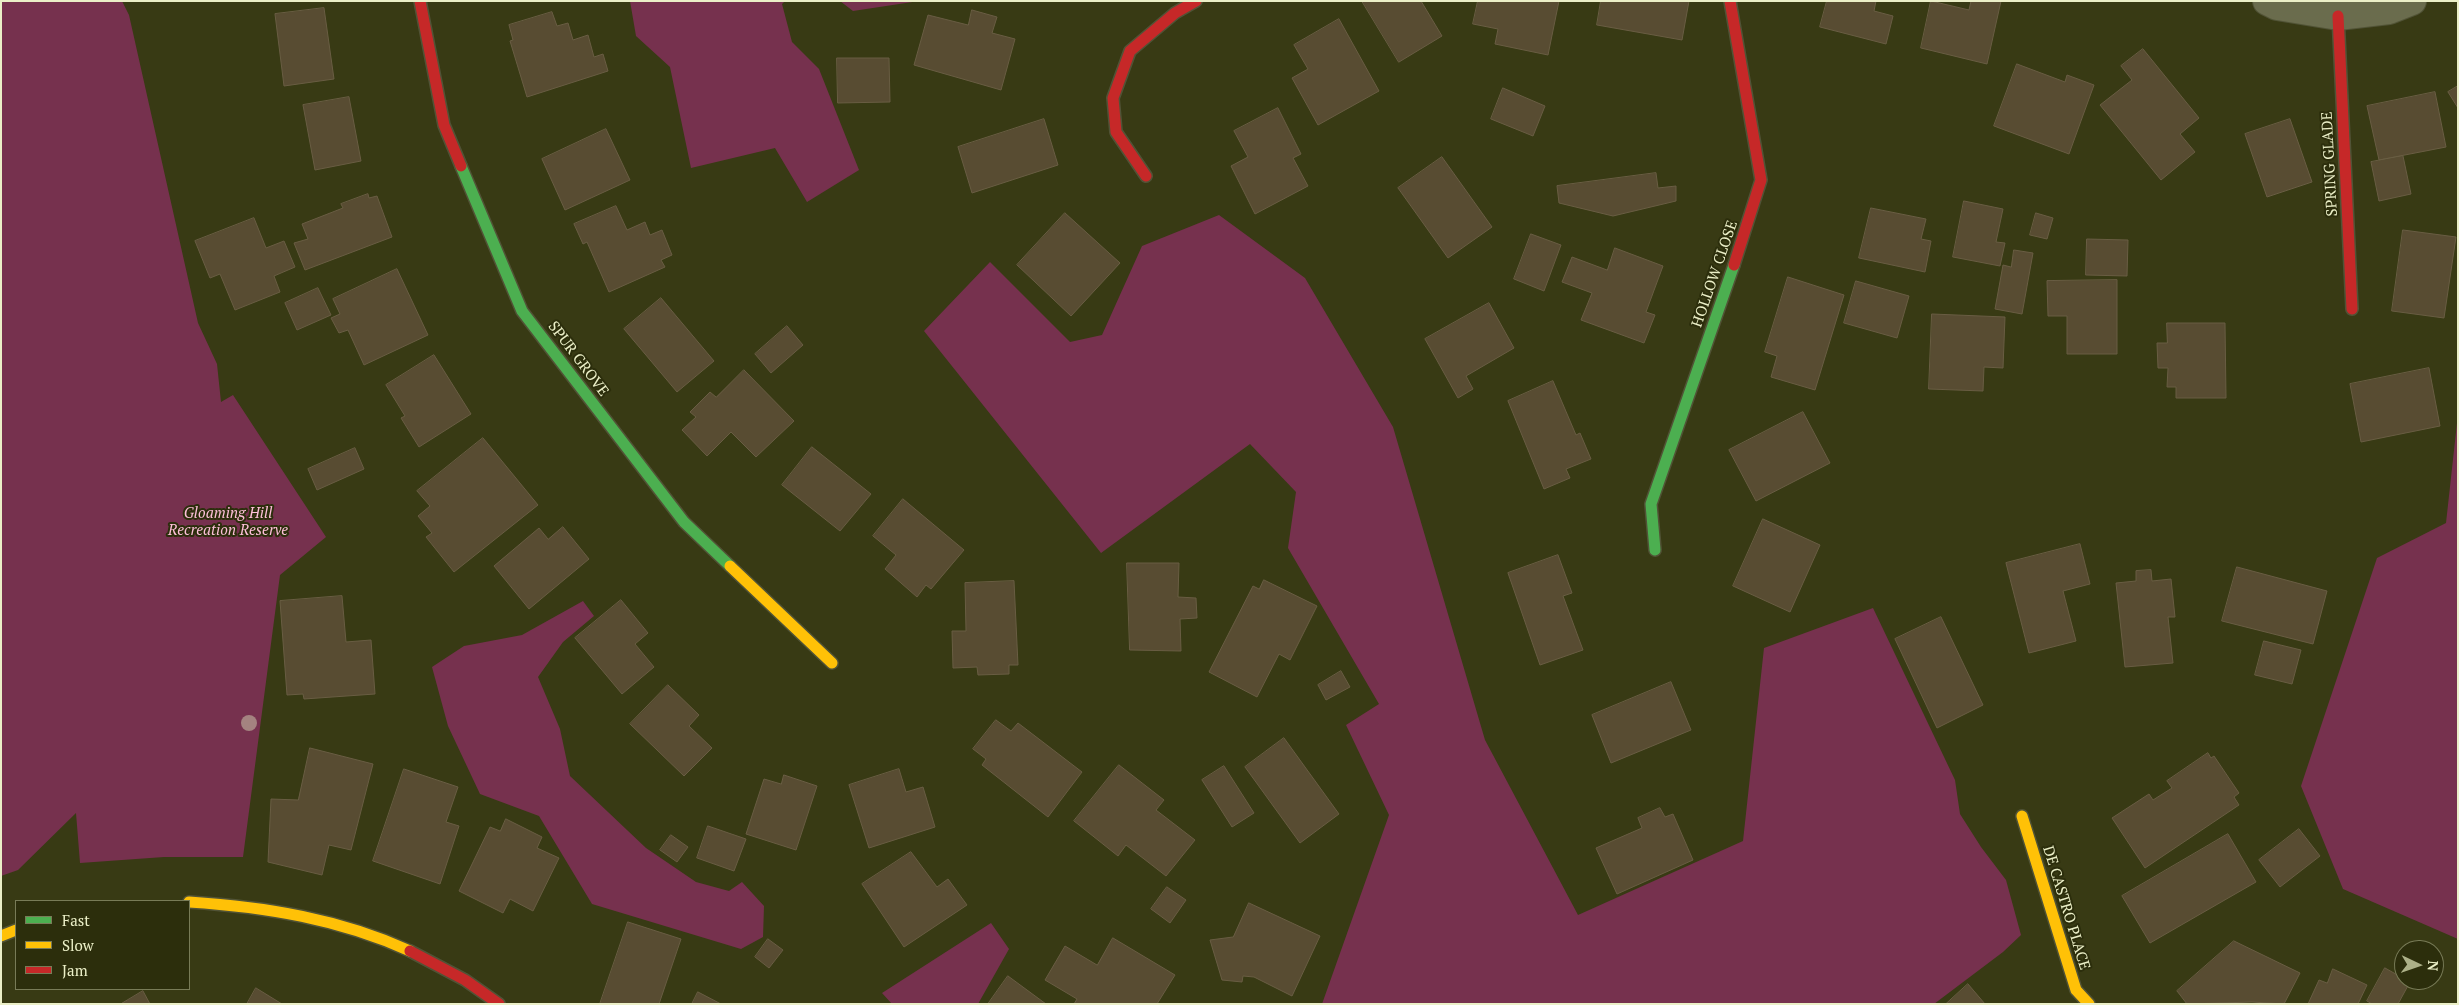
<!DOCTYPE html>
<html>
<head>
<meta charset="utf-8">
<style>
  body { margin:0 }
  #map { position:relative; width:2459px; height:1005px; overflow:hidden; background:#383a14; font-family:"PT Serif",serif }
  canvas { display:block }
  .frame { position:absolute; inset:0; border:2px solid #ebefc7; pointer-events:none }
  .legend { position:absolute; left:15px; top:900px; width:175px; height:90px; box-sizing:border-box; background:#2c2e0c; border:1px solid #787b57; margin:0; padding:6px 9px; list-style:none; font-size:15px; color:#ebefc7 }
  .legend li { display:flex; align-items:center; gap:10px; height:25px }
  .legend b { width:25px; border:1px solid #787b57 }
  .north { position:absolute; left:2394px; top:940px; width:50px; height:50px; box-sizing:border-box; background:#2c2e0c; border:1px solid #787b57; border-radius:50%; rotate:93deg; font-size:14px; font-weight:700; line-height:20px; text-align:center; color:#ebefc7 }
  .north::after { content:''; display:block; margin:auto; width:18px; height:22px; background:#acb088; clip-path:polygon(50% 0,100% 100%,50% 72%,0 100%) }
</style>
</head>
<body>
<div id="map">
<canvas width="2459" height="1005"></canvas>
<div class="frame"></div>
<ul class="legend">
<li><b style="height:6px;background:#4caf50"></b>Fast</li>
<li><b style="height:6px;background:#ffc107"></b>Slow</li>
<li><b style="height:6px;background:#c62828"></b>Jam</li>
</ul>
<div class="north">N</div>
</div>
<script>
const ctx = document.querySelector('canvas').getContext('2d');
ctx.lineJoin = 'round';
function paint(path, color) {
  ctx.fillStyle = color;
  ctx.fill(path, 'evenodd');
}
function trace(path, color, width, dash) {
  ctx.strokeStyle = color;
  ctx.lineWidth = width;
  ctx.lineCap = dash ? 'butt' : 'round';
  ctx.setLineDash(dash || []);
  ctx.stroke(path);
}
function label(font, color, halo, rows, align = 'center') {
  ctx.font = font + ' "PT Serif",serif';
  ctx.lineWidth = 4;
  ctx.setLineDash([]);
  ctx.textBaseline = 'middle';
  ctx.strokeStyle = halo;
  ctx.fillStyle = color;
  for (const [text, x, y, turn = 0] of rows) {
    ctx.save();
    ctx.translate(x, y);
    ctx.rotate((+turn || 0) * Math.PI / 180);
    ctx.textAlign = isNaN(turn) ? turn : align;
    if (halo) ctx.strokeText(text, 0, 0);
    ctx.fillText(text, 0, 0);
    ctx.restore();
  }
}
paint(new Path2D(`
  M1 1H122L129 15 198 323 217 364 221 402 233 395 326 537 280 575 243 857H164L80 863 76 813 18 870 1 876Z
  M630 1H785L782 4 792 42 819 69 859 170 807 202 775 148 691 168 670 67 636 36Z
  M840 1H919L853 11Z
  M1219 215 1305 278 1393 427 1485 740 1578 915 1743 841 1764 648 1873 608 1955 780 1960 814 1981 847 2006 880 2021 935 2003 952 1934 1004H1322L1389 815 1346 725 1379 704 1288 548 1296 492 1250 444 1101 553 924 331 990 262 1070 342 1102 335 1142 246Z
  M2458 414V939L2343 889 2301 786 2377 558 2446 523Z
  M583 601 594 616 563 642 538 677 560 729 570 776 646 848 696 882 729 891 742 882 764 906 763 937 741 949 592 904 539 816 480 794 448 726 432 667 464 646 522 635Z
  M991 923 1009 949 978 1004H892L882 993Z`), '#76314e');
const building = new Path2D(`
  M1362 1H1421L1442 36 1399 62Z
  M1478 1H1559L1548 55 1495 44 1498 29 1473 24Z
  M1601 1H1689L1682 40 1597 25Z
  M1827 1H1876L1874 11 1893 16 1886 44 1820 27Z
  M1931 1 1969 10 1971 1H2001L1987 64 1921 48Z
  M324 8 334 79 284 86 275 14Z
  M972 10 997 17 992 33 1015 39 1001 90 914 65 928 15 968 25Z
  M552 12 557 26 568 23 573 40 588 35 594 57 603 54 608 71 527 97 510 41 513 40 509 25Z
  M1339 19 1379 91 1318 125 1292 78 1308 69 1294 45Z
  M2143 49 2199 118 2180 134 2195 152 2161 180 2100 105 2132 80 2121 66Z
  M837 58H889L890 102 838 103Z
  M2017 64 2065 82 2067 75 2094 85 2069 154 1994 126Z
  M2458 86V108L2448 92Z
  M1503 88 1545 106 1533 136 1491 119Z
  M2435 92 2446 147 2379 160 2367 106Z
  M349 97 361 161 315 170 303 105Z
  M1278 108 1301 154 1293 158 1308 186 1255 214 1231 166 1248 157 1234 131Z
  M1044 119 1058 165 972 193 958 147Z
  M2290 119 2312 182 2267 197 2245 134Z
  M606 129 630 180 565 210 542 159Z
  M2403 156 2411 194 2379 201 2371 162Z
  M1442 157 1492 227 1448 258 1398 188Z
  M1656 173 1658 188 1676 186V201L1613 216 1559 203 1557 186Z
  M368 194 369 198 377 196 392 237 305 270 294 243 308 239 302 224 343 208 341 204Z
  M1964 201 2003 209 1996 242 2005 243 2000 266 1953 257Z
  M616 206 627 230 645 222 650 235 662 230 672 255 661 260 665 267 609 292 587 242 583 244 574 224Z
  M1871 208 1926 219 1921 239 1931 241 1925 272 1859 258Z
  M1065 213 1120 263 1071 316 1017 265Z
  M2036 213 2053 218 2047 239 2030 235Z
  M254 218 266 248 284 241 295 267 274 276 280 292 235 310 220 274 210 278 195 241Z
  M2403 230 2456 237 2444 318 2392 311Z
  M1531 234 1561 245 1544 291 1514 279Z
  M2087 239 2128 240 2127 276 2086 275Z
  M1615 248 1663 266 1646 312 1655 315 1644 343 1581 320 1592 293 1562 282 1572 257 1607 270Z
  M2014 250 2033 253 2022 314 1995 309 2003 265 2011 267Z
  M397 269 428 335 364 365 348 330 339 333 331 318 340 314 333 299Z
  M1788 277 1844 295 1815 390 1771 377 1777 356 1765 352Z
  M2117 280V354H2067V316H2048L2047 281Z
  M1856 281 1909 296 1897 338 1844 323Z
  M318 288 331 315 297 330 285 303Z
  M661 298 714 361 677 392 624 329Z
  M1489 303 1514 348 1466 376 1473 389 1458 398 1425 339Z
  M1932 314 2005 317 2003 368 1984 367 1983 391 1929 389Z
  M2167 323H2225L2226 398H2176V387H2167L2168 368H2158L2157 343H2167Z
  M787 326 803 345 771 373 755 354Z
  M434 355 471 414 419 447 401 418 405 416 386 385Z
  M2429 368 2440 426 2361 442 2350 384Z
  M744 370 794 421 756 457 731 432 707 456 682 430 696 417 690 412 710 392 716 397Z
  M1553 381 1576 435 1580 433 1591 459 1566 469 1570 478 1544 489 1508 401Z
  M1803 412 1830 463 1756 501 1729 450Z
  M483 438 538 505 454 572 426 537 432 533 418 516 430 506 417 491Z
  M812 447 871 494 840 531 782 485Z
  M355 448 364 469 317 490 308 469Z
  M903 499 964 550 931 589 926 585 917 597 885 569 896 555 873 536Z
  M1763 519 1820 545 1790 612 1733 586Z
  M563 527 589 559 529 609 494 566 539 528 548 539Z
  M2080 544 2090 584 2063 591 2076 641 2029 653 2006 563Z
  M1558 555 1572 593 1563 596 1583 650 1540 665 1508 573Z
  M1127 563H1179L1178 597 1196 598 1197 618 1180 619 1181 651 1130 650Z
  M2237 567 2327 591 2313 644 2222 621Z
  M2151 570 2152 581 2171 579 2175 617H2168L2173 663 2125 667 2116 583 2136 581V571Z
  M1264 580 1317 606 1290 660 1279 654 1257 697 1209 672 1253 586 1259 589Z
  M1014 581 1018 665H1009V674L978 675 977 667 953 668 952 631H966L965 583Z
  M342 596 346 642 371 640 375 694 304 699 303 694 287 695 280 601Z
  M621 600 648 633 635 644 654 667 622 694 575 638Z
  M1941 617 1983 705 1937 728 1895 639Z
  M2264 641 2301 650 2292 684 2255 675Z
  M1341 671 1350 687 1326 700 1318 685Z
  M1671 682 1691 730 1611 763 1592 715Z
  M668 685 699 715 689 726 712 748 684 776 630 724Z
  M996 720 1011 731 1018 723 1082 772 1048 817 982 765 986 759 973 749Z
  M1284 738 1339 814 1300 843 1245 767Z
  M310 748 373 764 351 850 329 845 322 875 268 862 271 799 298 800Z
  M2208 753 2211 758 2214 756 2239 793 2234 797 2239 805 2145 868 2112 818 2149 794 2153 800 2172 788 2167 781Z
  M1119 765 1164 800 1156 810 1195 840 1166 876 1126 845 1118 856 1074 821Z
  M1224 766 1254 813 1232 827 1202 780Z
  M404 769 458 787 446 822 459 826 440 884 373 861Z
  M899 769 906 792 923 787 935 827 869 848 849 785Z
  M784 775 817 786 796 850 746 834 764 779 781 784Z
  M1660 808 1665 817 1673 814 1693 860 1617 894 1596 848 1642 828 1638 818Z
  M506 819 542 837 537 848 559 858 533 911 510 899 503 913 459 891 490 827 500 831Z
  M708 826 746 839 734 871 697 858Z
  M2299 829 2320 856 2280 887 2259 860Z
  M2228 834 2256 882 2150 943 2122 896Z
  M671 835 688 847 677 862 660 850Z
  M911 852 937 887 948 879 967 905 904 947 862 884Z
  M1167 887 1186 900 1170 923 1151 909Z
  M1249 903 1320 936 1292 996 1254 977 1243 976 1242 982 1222 980 1210 940 1233 937Z
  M628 922 681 939 659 1004H600Z
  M1113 938 1175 975 1157 1004H1074L1077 999 1045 980 1065 946 1097 965Z
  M768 939 783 950 769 968 755 957Z
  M2234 941 2300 973 2284 1004 2252 1002 2187 1004 2177 991Z
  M2385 968 2410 982 2398 1004H2372L2367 1001Z
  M2333 969 2367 985 2358 1004H2308L2319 980 2327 983Z
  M1008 976 1046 1004H988Z
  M1968 984 1985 1004H1946Z
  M256 988 282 1004H247Z
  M143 991 150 1004H121Z
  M698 992 721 1004H692Z`);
paint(building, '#584c32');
trace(building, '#695d43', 1);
const street = new Path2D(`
  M2267 1 2277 6 2338 16 2389 10 2412 1`);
const fast = new Path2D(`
  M461 166 522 311 684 522 730 566
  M1655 550 1651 504 1734 265`);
const slow = new Path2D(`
  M730 566 832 663
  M2022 816 2076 990 2089 1004
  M189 902C266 907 340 919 410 951
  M1 936 16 930`);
const jam = new Path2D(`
  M420 1 444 125 461 166
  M1730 1 1761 180 1734 265
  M2338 16 2352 309
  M1146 176 1116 132 1113 98 1130 51 1175 13 1196 1
  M410 951 465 980 499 1004`);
trace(street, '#515336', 30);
trace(fast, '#515336', 14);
trace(slow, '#515336', 14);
trace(jam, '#515336', 14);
trace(street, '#6a6c4d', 28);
trace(fast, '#4caf50', 11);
trace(slow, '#ffc107', 11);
trace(jam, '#c62828', 11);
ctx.fillStyle = '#a48380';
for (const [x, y] of [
  [249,723]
]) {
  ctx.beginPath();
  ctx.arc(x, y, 8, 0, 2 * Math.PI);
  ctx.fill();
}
label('15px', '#ebefc7', '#2c2e0c', [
  ["SPRING GLADE",2330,164,-93],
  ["HOLLOW CLOSE",1715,274,-71],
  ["SPUR GROVE",578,359,53],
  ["DE CASTRO PLACE",2066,908,73]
]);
label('italic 15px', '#fdbfd9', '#2c2e0c', [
  ["Gloaming Hill",228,514],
  ["Recreation Reserve",228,531]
]);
</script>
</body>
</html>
